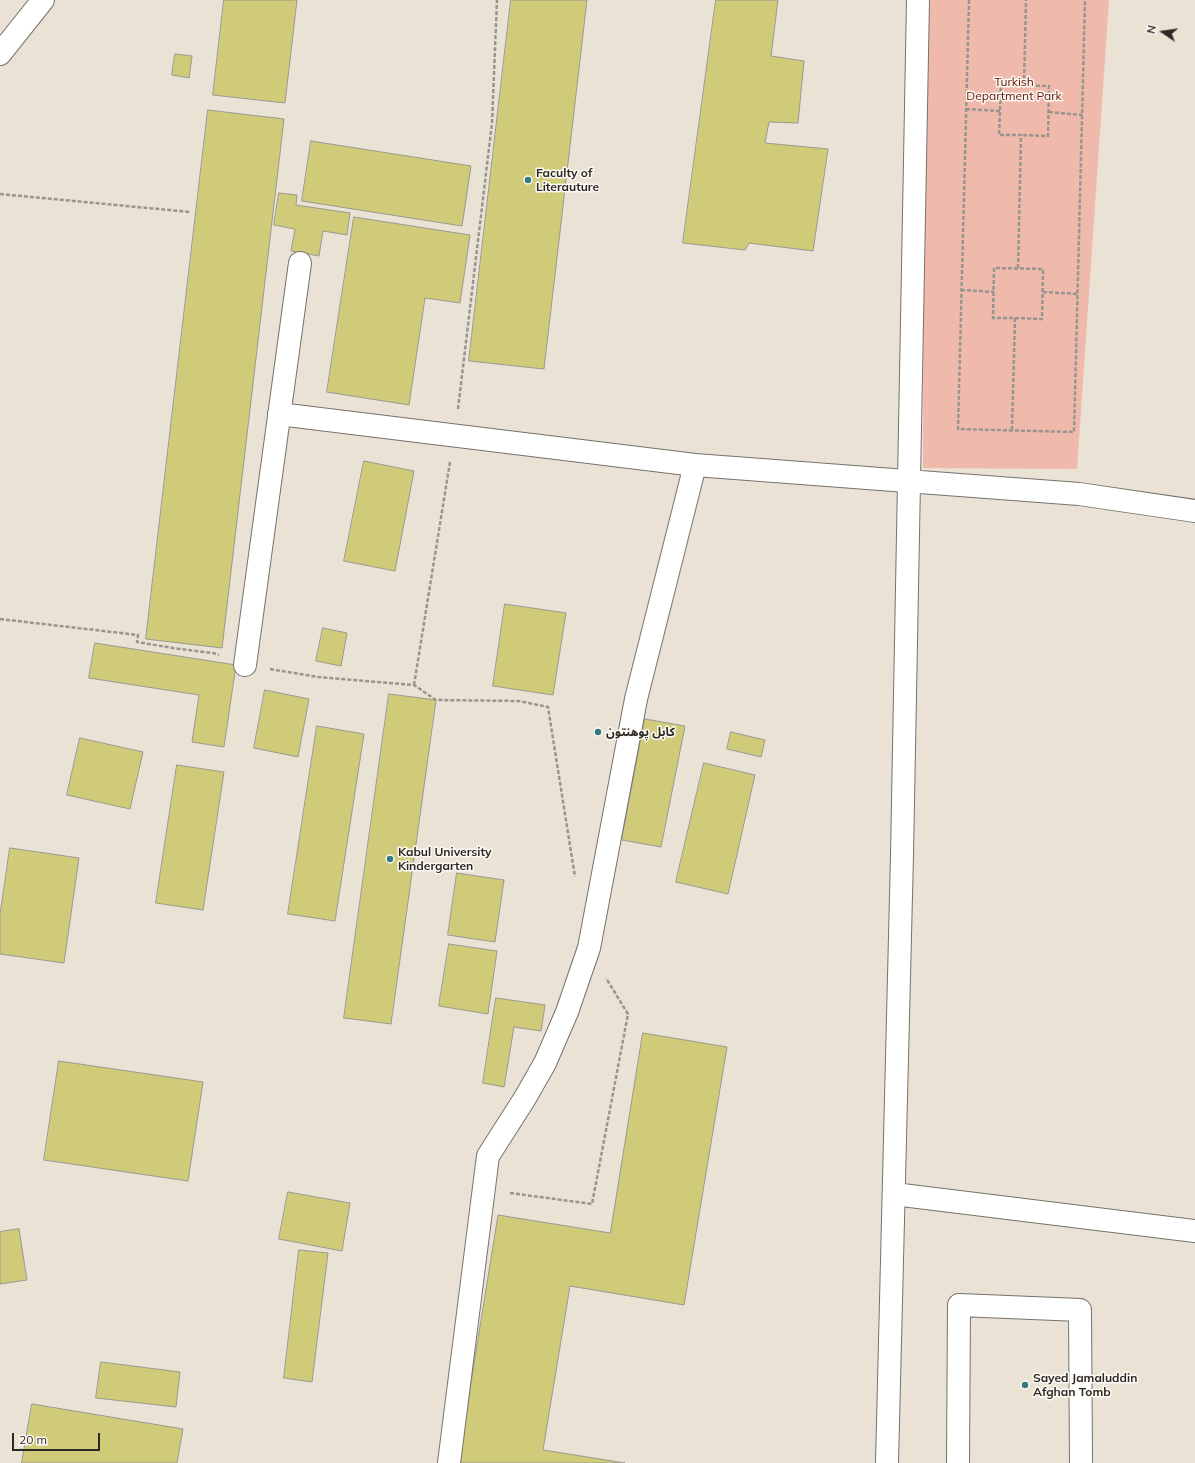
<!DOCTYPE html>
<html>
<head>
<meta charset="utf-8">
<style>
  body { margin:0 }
  #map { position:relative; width:1195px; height:1463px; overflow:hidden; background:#f1ede5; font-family:Mulish,sans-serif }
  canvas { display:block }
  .north { position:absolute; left:1143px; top:12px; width:40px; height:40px; -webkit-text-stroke:3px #fefaf3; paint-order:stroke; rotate:283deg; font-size:11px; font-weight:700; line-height:16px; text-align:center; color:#2c2a28 }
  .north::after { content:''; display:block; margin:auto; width:14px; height:18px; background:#2c2a28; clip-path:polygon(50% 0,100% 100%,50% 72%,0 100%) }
  .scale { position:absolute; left:12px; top:1433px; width:88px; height:18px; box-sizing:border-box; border:2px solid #2c2a28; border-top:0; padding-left:5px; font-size:12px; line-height:14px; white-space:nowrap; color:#2c2a28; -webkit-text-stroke:3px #fefaf3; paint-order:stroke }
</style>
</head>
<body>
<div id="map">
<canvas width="1195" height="1463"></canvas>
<div class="north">N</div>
<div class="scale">20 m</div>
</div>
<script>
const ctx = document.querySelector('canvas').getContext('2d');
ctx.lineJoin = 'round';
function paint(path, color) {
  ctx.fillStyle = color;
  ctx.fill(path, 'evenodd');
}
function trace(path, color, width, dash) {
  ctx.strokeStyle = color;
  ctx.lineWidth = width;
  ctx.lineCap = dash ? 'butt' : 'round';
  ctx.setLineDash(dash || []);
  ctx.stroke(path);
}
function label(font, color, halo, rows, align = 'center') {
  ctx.font = font + ' Mulish,"Noto Sans Arabic",sans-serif';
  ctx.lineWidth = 3;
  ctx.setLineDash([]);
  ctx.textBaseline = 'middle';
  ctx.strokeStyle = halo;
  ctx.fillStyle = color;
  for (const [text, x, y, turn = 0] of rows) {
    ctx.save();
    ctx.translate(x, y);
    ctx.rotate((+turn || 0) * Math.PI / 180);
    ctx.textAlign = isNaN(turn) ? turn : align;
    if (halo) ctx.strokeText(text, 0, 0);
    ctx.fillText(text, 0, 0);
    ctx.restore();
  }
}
paint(new Path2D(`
  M0 0H1195V1463H0Z`), '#eae2d4');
paint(new Path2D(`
  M924 0H1109L1077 469 923 468Z`), '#efb9ac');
const building = new Path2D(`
  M224 0H297L285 103 213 95Z
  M511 0H587L544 369 469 361Z
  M716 0H778L771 56 804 61 798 123 769 122 765 143 828 149 813 251 749 243 745 250 683 243Z
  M175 54 192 56 189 78 172 75Z
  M208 110 284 119 222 648 146 639Z
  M311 141 471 166 462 226 302 201Z
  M279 193 297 195 296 205 350 213 347 235 323 231 319 256 291 251 295 229 274 225Z
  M354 217 470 235 460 303 425 298 409 405 327 392Z
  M364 461 414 471 395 571 344 561Z
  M505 604 566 613 553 695 493 686Z
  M323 628 347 633 341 666 316 661Z
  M95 643 236 665 224 747 192 742 199 695 89 678Z
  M265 690 309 699 298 757 254 748Z
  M389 694 436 700 391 1024 344 1018Z
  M645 719 685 726 661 847 622 840Z
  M317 726 364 734 335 921 288 914Z
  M731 732 765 740 761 757 727 749Z
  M80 738 143 752 130 809 67 795Z
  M704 763 755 775 728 894 676 882Z
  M177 765 224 772 203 910 156 903Z
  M10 848 79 858 64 963 0 954V915Z
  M457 873 504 880 495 942 448 935Z
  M449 944 497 951 488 1014 439 1006Z
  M496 998 545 1005 541 1031 514 1027 504 1087 483 1083Z
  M643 1033 727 1047 684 1305 570 1286 543 1450 625 1463H458L498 1215 610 1233Z
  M59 1061 203 1082 188 1181 44 1160Z
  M288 1192 350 1203 342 1251 279 1239Z
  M19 1229 27 1280 0 1284V1232Z
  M299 1250 328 1253 312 1382 284 1378Z
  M101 1362 180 1372 176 1407 96 1398Z
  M32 1404 183 1429 177 1463H22Z`);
paint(building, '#d0cb79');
trace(building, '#9a9a92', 1);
const minor = new Path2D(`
  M0 54 43 0
  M279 414 695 465 1079 494 1195 511
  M245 665 300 263
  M894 1194 1195 1231
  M449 1463 488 1156 525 1098 545 1063 567 1012 589 948 636 699 695 465
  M887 1463 902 855 918 0
  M958 1463 959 1305 1080 1310 1081 1463`);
trace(minor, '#76726c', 24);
trace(new Path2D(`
  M969 0 958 429 1074 432 1085 0
  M1024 85 1026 0
  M966 109 1000 111
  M1049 112 1082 115
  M0 194 190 212
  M1018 268 1021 135H999L1001 85 1049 86 1048 136 1021 135
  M961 290 994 292
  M1043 292 1078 294
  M458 409 492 123 497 0
  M1012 430 1015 318H993L994 268 1043 269 1042 319 1015 318
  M0 619 138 635 137 642 173 648 213 653 219 655
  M270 669 318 677 414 685 436 700 519 701 548 707 575 877
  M414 685 450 462
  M510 1193 592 1204 628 1014 606 978`), '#989590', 2.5, [4, 2]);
trace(minor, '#fff', 22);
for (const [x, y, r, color] of [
  [528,180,4,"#317a7e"],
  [598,732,4,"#317a7e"],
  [390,859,4,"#317a7e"],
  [1025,1385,4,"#317a7e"]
]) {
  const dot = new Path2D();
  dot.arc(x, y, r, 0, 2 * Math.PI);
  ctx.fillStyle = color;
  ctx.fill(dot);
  trace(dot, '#fefaf3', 1.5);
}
label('12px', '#5c1303', '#fefaf3', [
  ["Turkish",1014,82],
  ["Department Park",1014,96]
]);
label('bold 12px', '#2c2a28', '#fefaf3', [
  ["Faculty of",536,173],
  ["Literauture",536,187],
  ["کابل پوهنتون",606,732],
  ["Kabul University",398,852],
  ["Kindergarten",398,866],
  ["Sayed Jamaluddin",1033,1378],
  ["Afghan Tomb",1033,1392]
], 'left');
</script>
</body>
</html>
